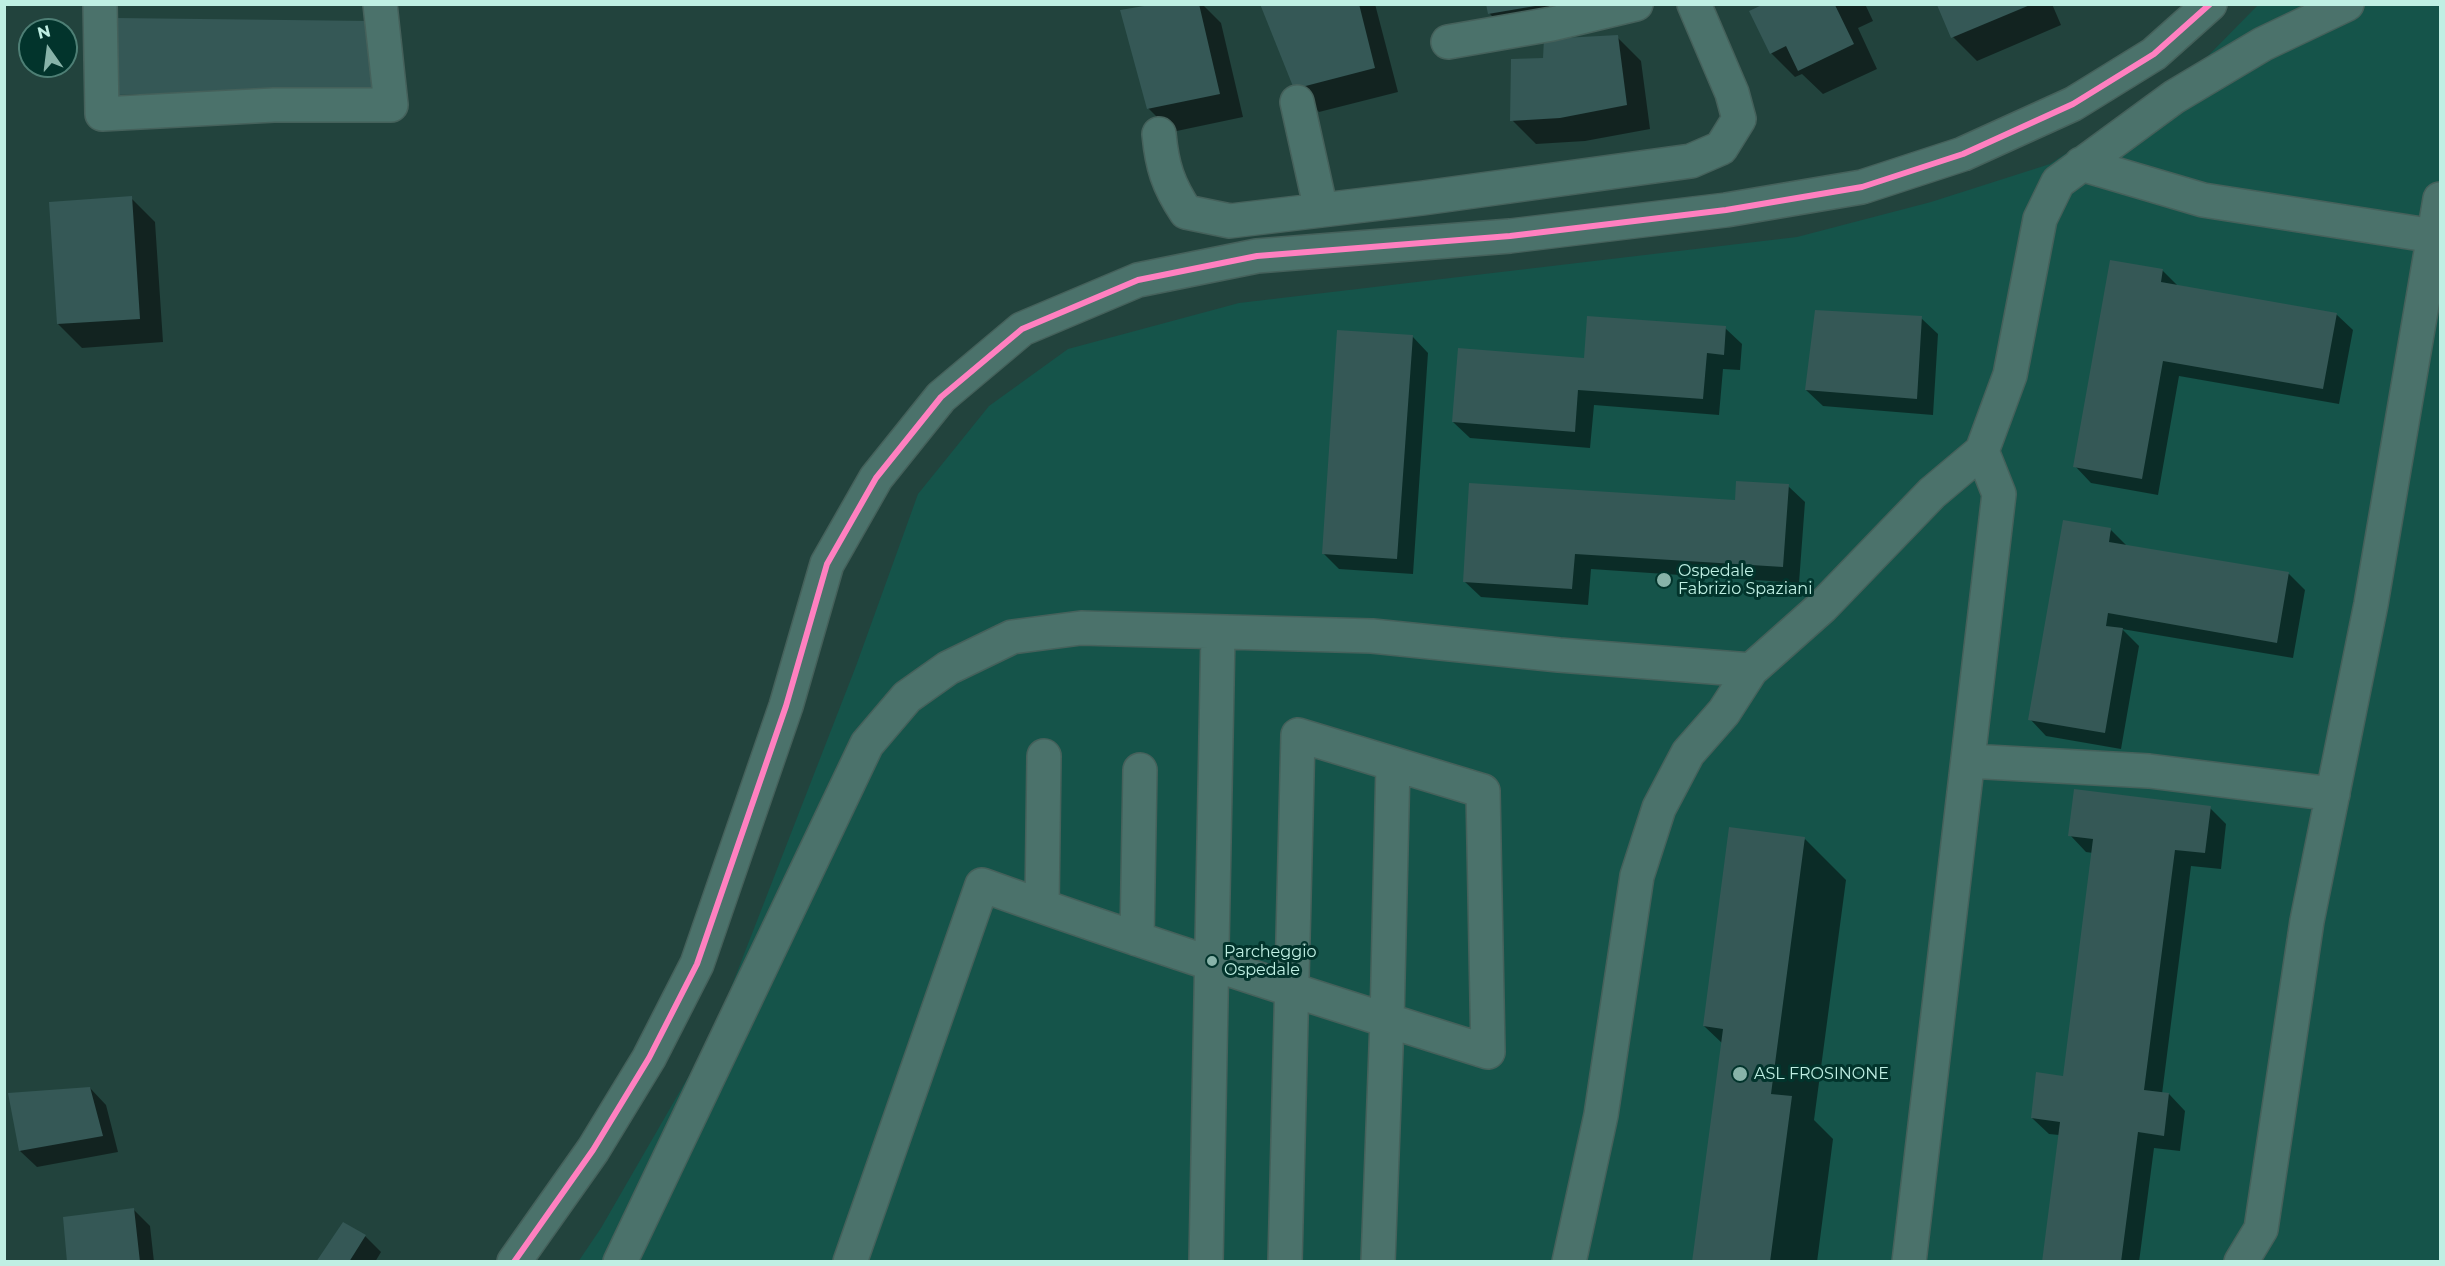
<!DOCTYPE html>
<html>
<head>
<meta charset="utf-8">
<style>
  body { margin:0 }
  #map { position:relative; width:2445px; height:1266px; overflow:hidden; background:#22433d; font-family:Montserrat,sans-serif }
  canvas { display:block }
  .frame { position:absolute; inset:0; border:6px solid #bfefe3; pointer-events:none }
  .north { position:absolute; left:18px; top:18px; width:60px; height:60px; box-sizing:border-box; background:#02342c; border:2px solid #4e7f75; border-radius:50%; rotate:346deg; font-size:16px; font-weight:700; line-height:24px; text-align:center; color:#bfefe3 }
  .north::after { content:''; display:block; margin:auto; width:21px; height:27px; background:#88b3a9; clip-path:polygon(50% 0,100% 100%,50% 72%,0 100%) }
</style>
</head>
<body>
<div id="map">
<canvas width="2445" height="1266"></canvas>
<div class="frame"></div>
<div class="north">N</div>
</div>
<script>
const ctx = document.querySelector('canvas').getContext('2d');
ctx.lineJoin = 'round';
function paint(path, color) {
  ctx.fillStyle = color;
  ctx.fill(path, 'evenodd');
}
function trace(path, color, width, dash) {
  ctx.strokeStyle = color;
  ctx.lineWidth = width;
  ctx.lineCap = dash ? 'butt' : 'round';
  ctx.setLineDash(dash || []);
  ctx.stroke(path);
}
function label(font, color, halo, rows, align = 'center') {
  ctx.font = font + ' Montserrat,sans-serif';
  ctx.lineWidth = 6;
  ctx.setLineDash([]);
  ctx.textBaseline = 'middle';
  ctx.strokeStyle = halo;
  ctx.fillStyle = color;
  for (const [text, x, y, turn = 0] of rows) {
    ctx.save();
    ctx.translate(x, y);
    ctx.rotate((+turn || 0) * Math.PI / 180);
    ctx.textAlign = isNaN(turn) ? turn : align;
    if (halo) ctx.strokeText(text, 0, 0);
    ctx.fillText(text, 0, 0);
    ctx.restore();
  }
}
paint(new Path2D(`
  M2258 5H2440V1261L578 1262 601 1228 713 1034 856 666 918 494 989 406 1068 349 1239 303 1797 237 1931 202 2050 164 2199 65Z`), '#15544a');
paint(new Path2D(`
  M1165 4H1202L1221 23 1243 117 1172 132 1148 108Z
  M1262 4H1375L1398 92 1319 112 1295 88Z
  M1487 4H1589L1513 37 1489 13Z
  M1763 4H1865L1873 21 1858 28 1877 69 1823 94 1802 74 1795 77 1771 53Z
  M1939 4H2052L2061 25 1977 61 1953 37Z
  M118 20 399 116 141 119 117 95Z
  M1617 37 1641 61 1650 129 1585 141 1536 144 1512 120 1544 59Z
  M131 198 155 222 163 342 82 348 58 324Z
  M2162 270 2178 286 2336 314 2353 330 2339 404 2179 376 2158 495 2091 483 2075 466Z
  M1921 318 1938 334 1933 415 1823 406 1806 390Z
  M1725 328 1742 344 1740 370 1723 369 1719 415 1594 405 1590 448 1470 438 1453 422 1585 359Z
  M1412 336 1428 353 1413 574 1339 569 1323 553Z
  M1788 486 1805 502 1799 583 1591 569 1588 605 1481 597 1464 581Z
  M2111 530 2127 546 2289 574 2305 590 2293 658 2122 629 2139 646 2121 749 2046 736 2030 719Z
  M2210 808 2226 824 2221 869 2191 866 2162 1094H2169L2185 1111 2180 1151 2154 1148 2139 1262H2043L2059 1135 2049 1134 2032 1118 2064 1078 2093 853 2086 852 2070 835Z
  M1805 839 1846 880 1814 1120 1833 1139 1817 1262H1694L1723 1044 1704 1026Z
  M90 1088 106 1105 118 1152 37 1167 20 1151Z
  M133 1209 150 1226 154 1262H69Z
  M365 1236 381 1252 375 1262H318Z`), '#0007');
paint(new Path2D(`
  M1156 4H1199L1220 94 1147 109 1120 10Z
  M1260 4H1359L1375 68 1294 89Z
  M1486 4H1535V6L1488 14Z
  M1762 5H1835L1854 44 1798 71 1786 46 1770 54 1749 11Z
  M1937 5H2030L1951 38Z
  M116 18 372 21 375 92 115 95Z
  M1618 35 1627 105 1560 118 1510 121 1511 59 1543 58 1544 39Z
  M132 196 140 319 57 324 49 202Z
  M2110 260 2163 269 2161 282 2337 313 2323 389 2163 361 2142 479 2073 467Z
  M1815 310 1922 316 1917 399 1805 390Z
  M1587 316 1726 326 1724 355 1707 353 1703 399 1578 390 1575 432 1452 422 1458 348 1584 358Z
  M1337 330 1413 335 1397 559 1322 554Z
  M1736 481 1789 484 1783 567 1575 554 1572 589 1463 582 1469 483 1735 500Z
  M2063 520 2111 528 2109 542 2289 572 2277 643 2108 613 2106 626 2123 628 2105 733 2028 720Z
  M2074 789 2211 806 2205 853 2175 850 2144 1090 2169 1093 2164 1136 2138 1132 2121 1262H2042L2060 1122 2031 1118 2036 1072 2063 1076 2093 839 2068 836Z
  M1729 827 1805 837 1771 1094 1792 1096 1770 1262H1692L1723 1029 1703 1026Z
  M90 1087 103 1136 19 1151 8 1093Z
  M134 1208 140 1262H67L63 1217Z
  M343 1222 366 1235 349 1262H316Z`), '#355856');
const minor = new Path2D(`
  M100 4 102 114 274 105H391L380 4
  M1448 42 1552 24 1636 4
  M1297 102 1321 210
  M1159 134C1162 166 1168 185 1186 212L1230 221 1423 198 1691 161 1721 148 1739 119 1732 93 1694 4
  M2081 164 2203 200 2434 236
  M1968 761 2149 771 2333 794
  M1042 906 1044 756
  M1137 939 1140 770
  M514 1262 593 1150 649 1058 697 964 786 706 827 564 876 478 941 397 1022 329 1138 280 1257 256 1510 236 1726 210 1862 187 1963 154 2073 104 2154 54 2210 4
  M620 1262 867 744 907 697 948 668 1012 637 1081 628 1372 636 1559 655 1751 670
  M850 1262 982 885C1149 945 1318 999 1488 1052L1483 791 1298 735 1285 1262
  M1206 1262 1218 632
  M1378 1262 1387 1021 1393 764
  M1569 1262 1601 1115 1637 876 1659 808 1688 753 1724 712 1751 670 1822 607 1932 493 1982 451 2010 375 2040 219 2058 182 2174 97 2263 44 2347 4
  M1909 1262 1999 494 1982 451
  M2241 1262 2261 1229 2307 921 2371 604 2440 199`);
trace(minor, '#45615b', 36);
trace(minor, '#4b726b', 33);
trace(new Path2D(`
  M514 1262 593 1150 649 1058 697 964 786 706 827 564 876 478 941 397 1022 329 1138 280 1257 256 1510 236 1726 210 1862 187 1963 154 2073 104 2154 54 2210 4`), '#ff80c0', 6);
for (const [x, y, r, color] of [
  [1664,580,8,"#88b3a9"],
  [1212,961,6,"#88b3a9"],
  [1740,1074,8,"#88b3a9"]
]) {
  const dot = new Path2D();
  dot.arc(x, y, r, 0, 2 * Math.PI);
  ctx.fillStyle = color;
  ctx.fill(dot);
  trace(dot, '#02342c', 2);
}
label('16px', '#bfefe3', '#02342c', [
  ["Ospedale",1678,571],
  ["Fabrizio Spaziani",1678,589],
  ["Parcheggio",1224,952],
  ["Ospedale",1224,970],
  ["ASL FROSINONE",1754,1074]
], 'left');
</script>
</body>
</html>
